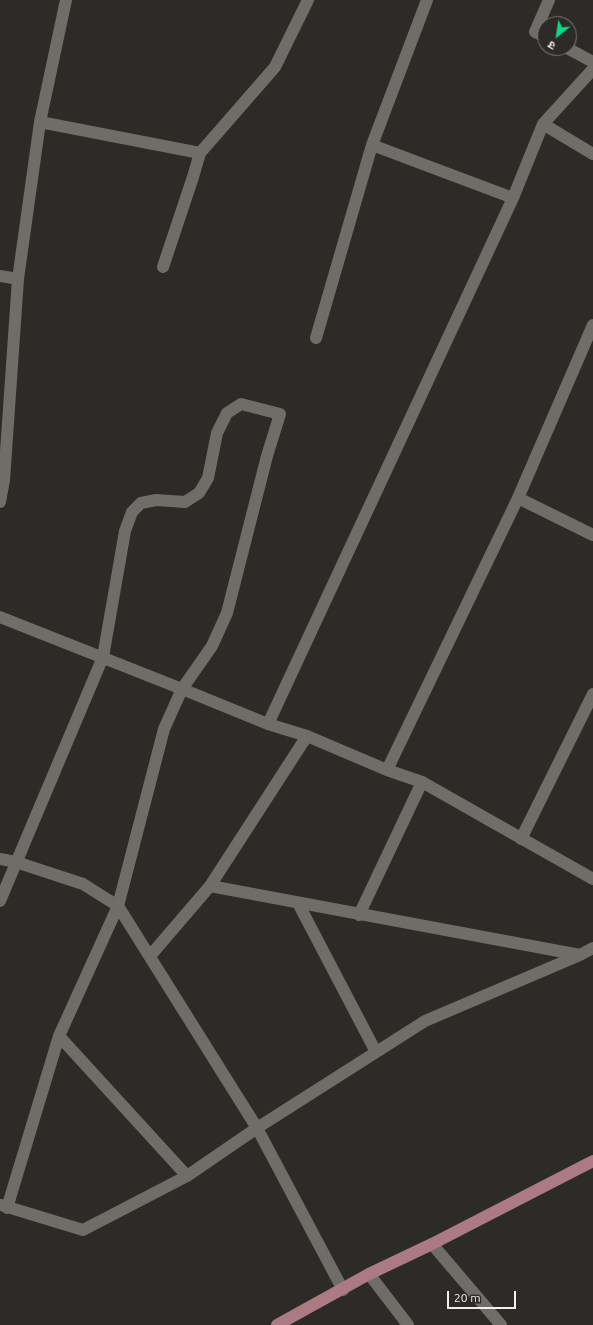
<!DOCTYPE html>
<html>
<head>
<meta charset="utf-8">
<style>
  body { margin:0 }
  #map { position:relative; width:593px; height:1325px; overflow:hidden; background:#2c2b27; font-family:Ubuntu,"Noto Sans Devanagari",sans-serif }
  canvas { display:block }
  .north { position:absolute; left:537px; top:16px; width:40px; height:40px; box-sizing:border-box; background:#2c2b27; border:1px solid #7b7a76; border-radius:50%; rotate:210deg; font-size:11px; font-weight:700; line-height:16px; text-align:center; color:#f1f0ed }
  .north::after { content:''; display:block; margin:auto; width:14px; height:18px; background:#0cd98a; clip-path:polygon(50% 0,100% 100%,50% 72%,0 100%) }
  .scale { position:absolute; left:447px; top:1291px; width:69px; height:18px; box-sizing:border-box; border:2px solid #f1f0ed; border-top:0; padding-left:5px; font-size:12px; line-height:14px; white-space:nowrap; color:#f1f0ed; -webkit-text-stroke:3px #2c2b27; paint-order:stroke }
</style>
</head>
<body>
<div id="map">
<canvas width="593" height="1325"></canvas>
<div class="north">उ</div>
<div class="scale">20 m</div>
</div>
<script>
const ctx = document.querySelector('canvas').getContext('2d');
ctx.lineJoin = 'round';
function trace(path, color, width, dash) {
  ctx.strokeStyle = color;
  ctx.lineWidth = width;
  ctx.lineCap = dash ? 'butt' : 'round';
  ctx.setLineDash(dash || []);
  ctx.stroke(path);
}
trace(new Path2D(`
  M545 37 535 32 549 0
  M567 48 593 62
  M40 122 200 153 193 177 163 267
  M543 124 593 69
  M372 145 427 0
  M200 153 275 67 308 0
  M0 276 18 279
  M593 325 518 498 387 770 422 782 593 879
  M316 338 372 145 513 198
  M518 498 593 535
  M0 502 4 480 18 279 40 122 66 0
  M0 617 182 689 268 724 307 736 387 770
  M268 724 513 198 543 124 593 154
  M521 839 593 694
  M0 859 16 862 83 884 118 906 257 1128 343 1290
  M210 886 580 955
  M0 901 103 657 125 531 132 512 141 503 156 500 185 502 199 493 208 478 217 433 227 413 241 404 280 414 267 456 227 613 212 646 182 689 164 729 118 906 59 1036 7 1208
  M298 903 376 1052
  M359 915 422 782
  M150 956 210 886 307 736
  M59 1036 187 1176
  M1 1205 83 1230 187 1176 257 1128 425 1021 580 955 593 948
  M432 1244 501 1325
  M369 1274 408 1325`), '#6e6d68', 12);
trace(new Path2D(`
  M277 1325 369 1274 432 1244 593 1161`), '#ac7a82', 12);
</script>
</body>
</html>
